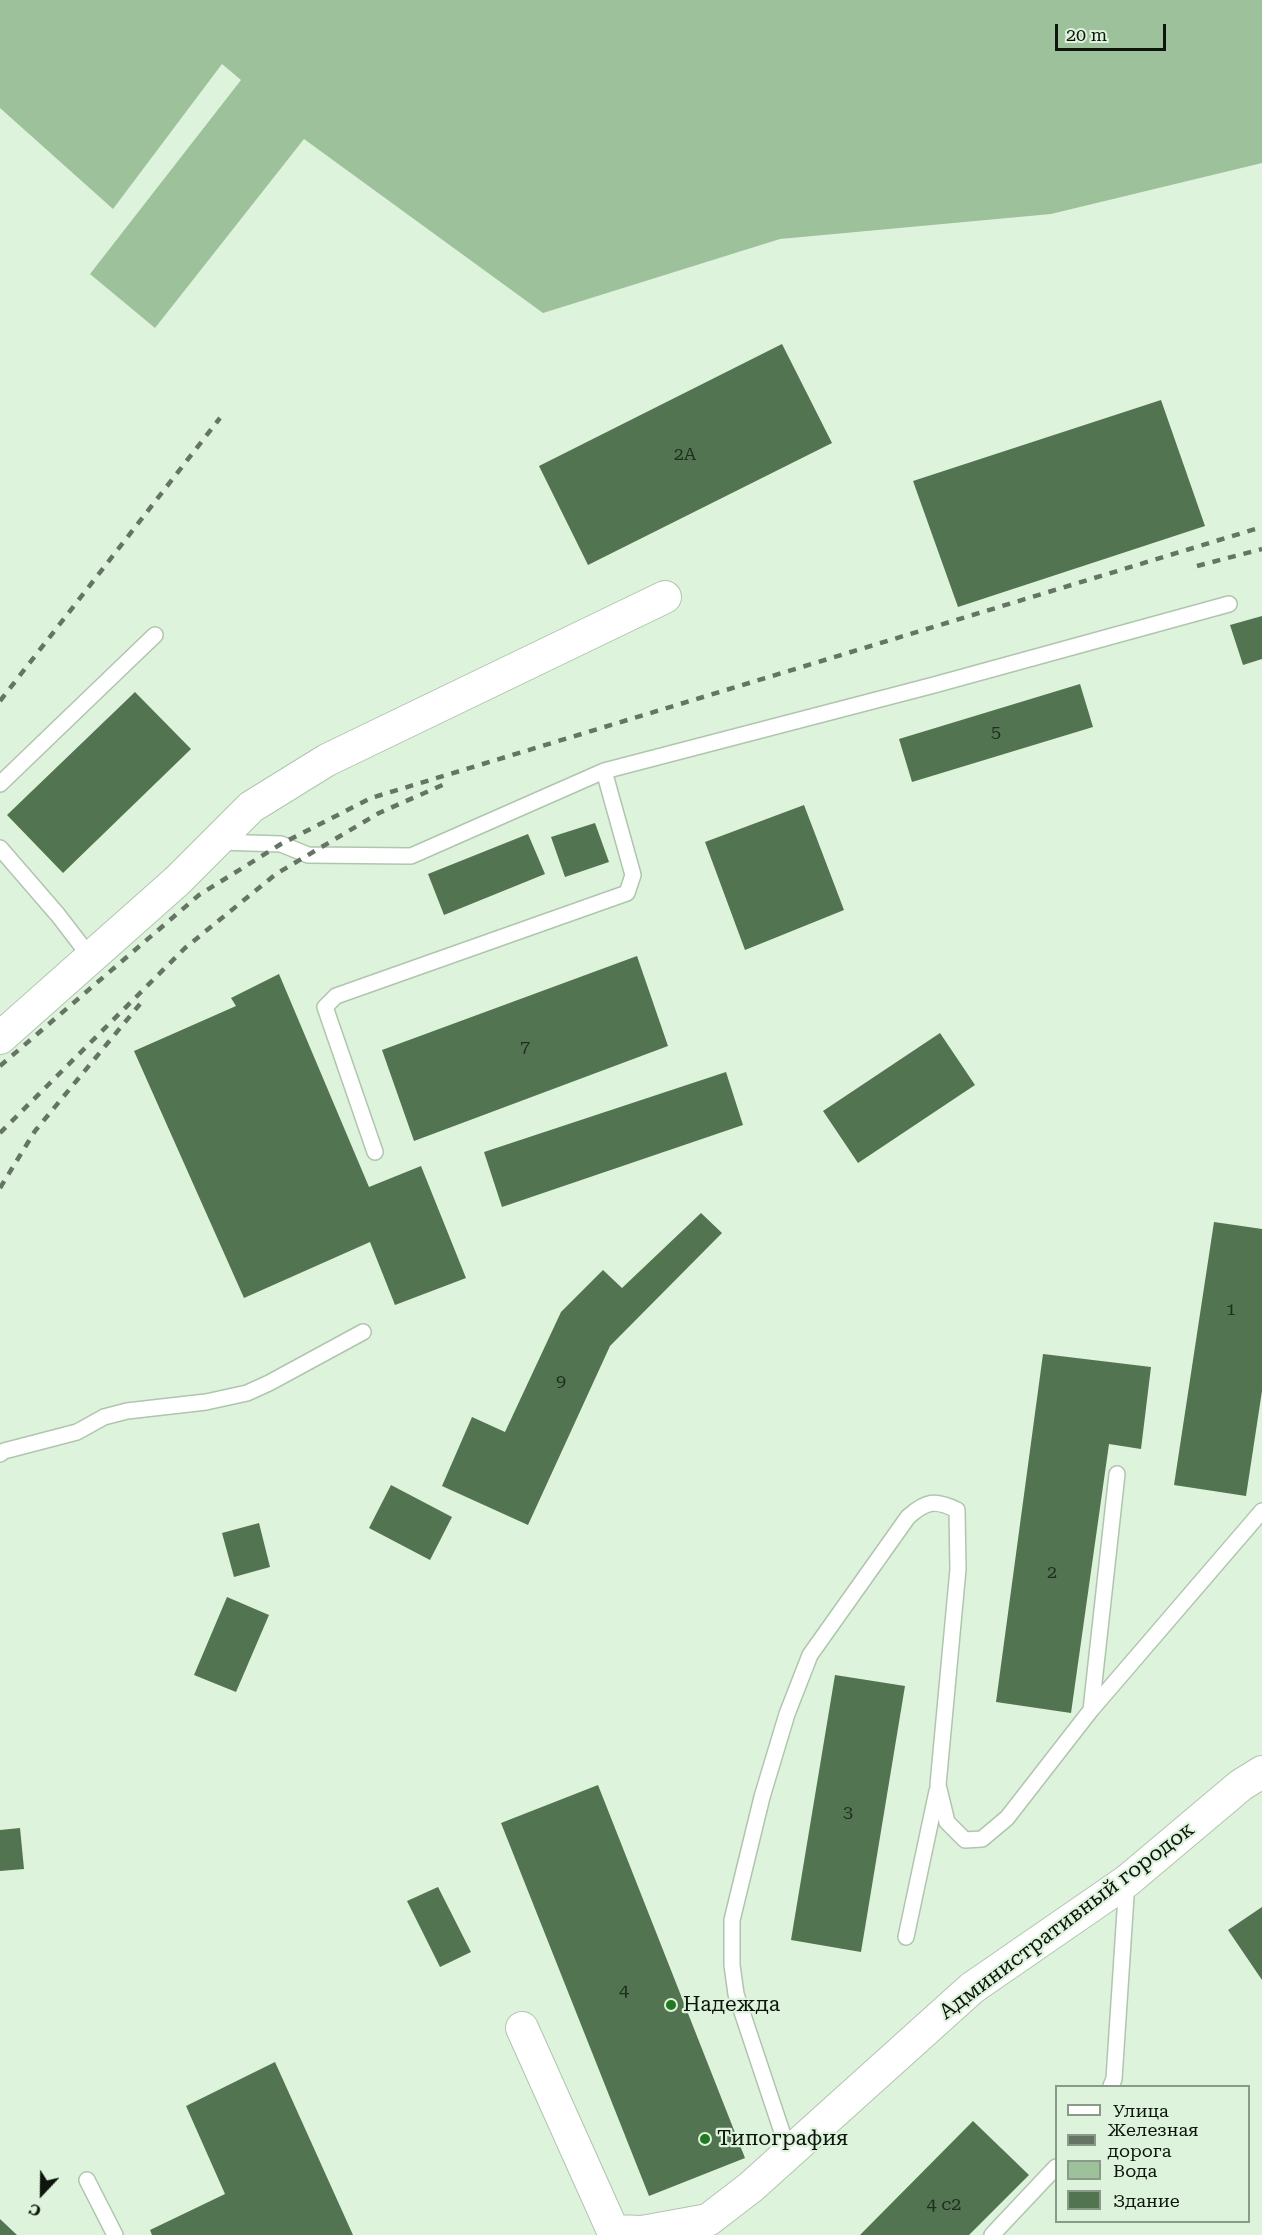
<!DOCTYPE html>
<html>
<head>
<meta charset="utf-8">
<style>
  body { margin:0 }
  #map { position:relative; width:1262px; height:2235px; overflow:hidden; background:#ddf3db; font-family:"Roboto Serif",serif }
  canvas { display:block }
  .legend { position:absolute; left:1055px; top:2085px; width:195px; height:138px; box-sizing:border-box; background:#ddf3db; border:2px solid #8a9a89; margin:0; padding:8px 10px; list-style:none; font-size:18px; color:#0d150d }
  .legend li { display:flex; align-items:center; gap:12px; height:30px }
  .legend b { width:30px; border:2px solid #8a9a89 }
  .north { position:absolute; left:12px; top:2163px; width:60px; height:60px; -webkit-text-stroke:4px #ddf3db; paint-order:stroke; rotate:202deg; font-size:16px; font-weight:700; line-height:24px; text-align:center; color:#0d150d }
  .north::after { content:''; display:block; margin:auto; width:21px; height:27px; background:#0d150d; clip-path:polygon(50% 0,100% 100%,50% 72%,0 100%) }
  .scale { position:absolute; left:1055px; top:24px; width:111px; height:27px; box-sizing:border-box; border:3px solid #0d150d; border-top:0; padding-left:8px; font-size:18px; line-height:21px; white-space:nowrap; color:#0d150d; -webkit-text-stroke:4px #ddf3db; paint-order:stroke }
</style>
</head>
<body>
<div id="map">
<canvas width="1262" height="2235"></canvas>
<ul class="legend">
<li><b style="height:8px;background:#fff"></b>Улица</li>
<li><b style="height:8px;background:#667465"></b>Железная дорога</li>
<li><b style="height:16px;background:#9dc19a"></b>Вода</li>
<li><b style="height:16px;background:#527450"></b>Здание</li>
</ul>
<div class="north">С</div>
<div class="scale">20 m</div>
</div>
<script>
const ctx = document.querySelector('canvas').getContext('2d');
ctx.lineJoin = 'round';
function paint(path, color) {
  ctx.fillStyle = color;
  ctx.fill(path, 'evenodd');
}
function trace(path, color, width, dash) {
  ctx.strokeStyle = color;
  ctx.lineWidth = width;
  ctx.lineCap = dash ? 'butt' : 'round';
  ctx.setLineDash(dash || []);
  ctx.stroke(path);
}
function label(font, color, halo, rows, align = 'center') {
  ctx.font = font + ' "Roboto Serif",serif';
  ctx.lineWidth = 4.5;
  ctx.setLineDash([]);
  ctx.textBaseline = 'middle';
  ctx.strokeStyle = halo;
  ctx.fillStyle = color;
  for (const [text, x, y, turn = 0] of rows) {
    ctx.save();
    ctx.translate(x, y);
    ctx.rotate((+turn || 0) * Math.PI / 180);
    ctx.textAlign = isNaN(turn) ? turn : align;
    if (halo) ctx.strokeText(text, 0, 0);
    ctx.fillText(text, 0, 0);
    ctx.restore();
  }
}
paint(new Path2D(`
  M0 0H1262V163L1051 214 780 239 543 313 304 139 155 328 90 274 241 80 222 64 113 209 0 108Z`), '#9dc19a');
paint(new Path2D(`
  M782 344 832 443 588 565 539 466Z
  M1161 400 1205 526 958 607 913 481Z
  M1262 616V659L1243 665 1230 625Z
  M1080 684 1093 727 912 782 899 739Z
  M135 692 191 749 63 873 7 815Z
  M804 805 844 910 745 950 705 842Z
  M595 823 609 862 565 877 551 837Z
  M528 834 545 874 444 915 428 874Z
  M637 956 668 1046 414 1141 382 1050Z
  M279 974 369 1187 421 1166 466 1278 395 1305 370 1242 244 1298 134 1051 236 1006 231 998Z
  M940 1033 975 1085 858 1163 823 1111Z
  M726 1072 743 1125 502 1207 484 1152Z
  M701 1213 722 1233 610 1346 528 1525 442 1486 472 1417 505 1432 561 1312 603 1270 622 1288Z
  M1214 1222 1262 1229V1391L1246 1496 1174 1485Z
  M1043 1354 1151 1367 1141 1449 1109 1444 1071 1713 996 1702Z
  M391 1485 452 1517 430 1560 369 1528Z
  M259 1523 270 1567 234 1577 222 1533Z
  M227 1597 269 1615 236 1692 194 1675Z
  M835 1675 905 1686 861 1952 791 1940Z
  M598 1785 745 2158 649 2196 501 1823Z
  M20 1828 24 1869 0 1871V1830Z
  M438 1887 471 1952 440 1967 407 1901Z
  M1262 1907V1980L1228 1930Z
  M275 2062 353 2235H152L150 2230 225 2194 186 2106Z
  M973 2121 1029 2175 969 2235H860Z
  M0 2219 17 2235H0Z`), '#527450');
const service = new Path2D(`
  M0 784 155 635
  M219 842 281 844 308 855 411 856 604 771 934 685 1229 604
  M0 848 58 915 91 958
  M375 1152 325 1007 336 996 627 893 633 875 604 771
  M0 1454 4 1451 77 1432 104 1417 127 1411 206 1402 247 1393 269 1383 363 1332
  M1091 1710 1117 1474
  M906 1937 937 1791
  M1111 2086 1114 2079 1127 1881
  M789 2153 736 1994 732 1965V1920L762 1797 787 1714 810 1655 908 1517C926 1501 935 1499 957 1510L958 1569 938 1785 947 1822 965 1840 982 1839 1007 1818 1091 1710 1262 1511
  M87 2180 115 2235
  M992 2235 1056 2167`);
const minor = new Path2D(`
  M0 1038 177 881 251 807 327 760 665 597
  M522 2028 613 2231 642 2232 708 2220 751 2187 972 1988 1127 1881 1241 1785 1262 1772`);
trace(service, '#b0c5ae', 18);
trace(minor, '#b0c5ae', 34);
trace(service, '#fff', 15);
trace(minor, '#fff', 32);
trace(new Path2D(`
  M1197 566 1262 549
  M0 701 220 418
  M0 1066 199 895 281 844 371 798 1262 527
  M0 1133 185 948 276 874 379 813 447 783
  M0 1188 35 1131 140 1004`), '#667465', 4.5, [8, 8]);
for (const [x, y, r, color] of [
  [671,2005,6,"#237824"],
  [705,2139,6,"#237824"]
]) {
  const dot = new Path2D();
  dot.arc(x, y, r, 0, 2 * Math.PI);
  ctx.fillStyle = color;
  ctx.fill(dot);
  trace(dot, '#ddf3db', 2);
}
label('18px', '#1e2d1e', null, [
  ["2А",685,455],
  ["5",996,733],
  ["7",525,1048],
  ["1",1231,1310],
  ["9",561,1382],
  ["2",1052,1573],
  ["3",848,1813],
  ["4",624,1991],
  ["4 с2",944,2205]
]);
label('21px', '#0d150d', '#ddf3db', [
  ["Административный городок",1067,1921,-37]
]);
label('21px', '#0d150d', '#ddf3db', [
  ["Надежда",683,2005],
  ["Типография",717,2139]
], 'left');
</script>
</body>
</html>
